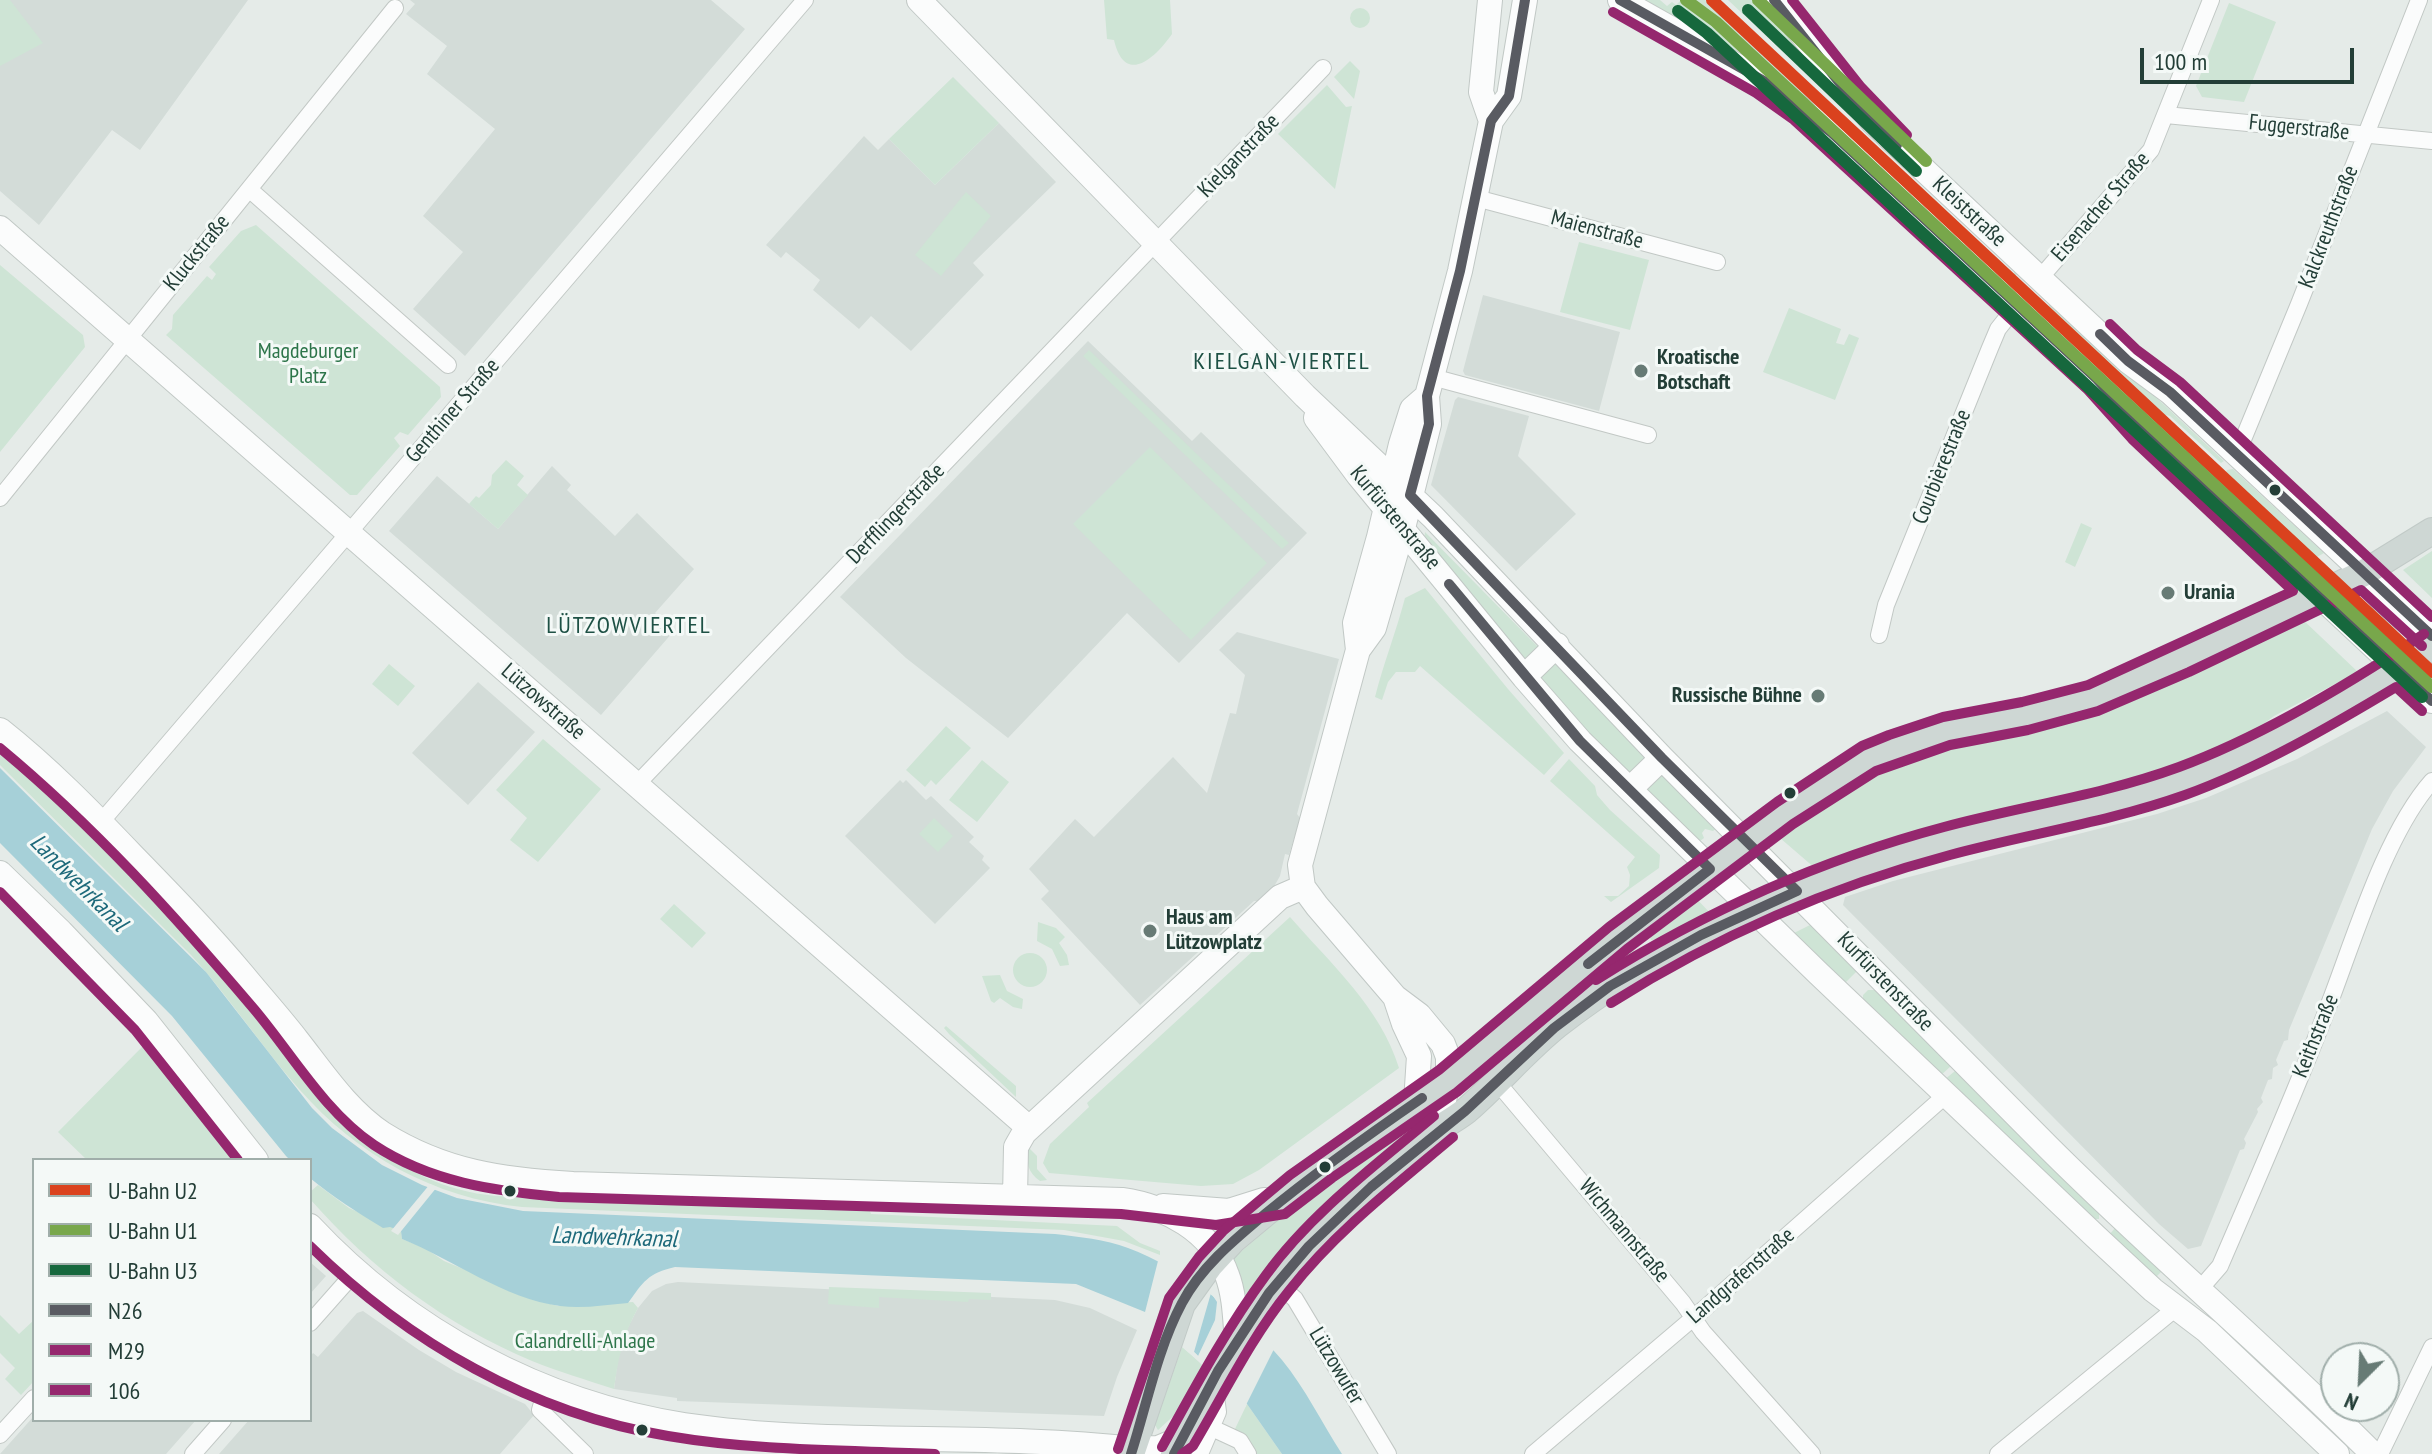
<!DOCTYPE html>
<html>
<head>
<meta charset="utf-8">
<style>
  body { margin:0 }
  #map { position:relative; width:2432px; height:1454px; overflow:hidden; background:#e5ebe8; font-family:"PT Sans Narrow",sans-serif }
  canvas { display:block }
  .legend { position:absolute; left:32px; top:1158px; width:280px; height:264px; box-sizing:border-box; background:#f4f9f7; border:2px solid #a0aeaa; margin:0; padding:10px 14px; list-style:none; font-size:24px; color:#233e37 }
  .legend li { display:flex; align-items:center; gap:16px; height:40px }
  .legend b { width:40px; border:2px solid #a0aeaa }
  .north { position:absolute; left:2320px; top:1342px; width:80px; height:80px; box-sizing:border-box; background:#f4f9f7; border:2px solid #a0aeaa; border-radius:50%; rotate:204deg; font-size:22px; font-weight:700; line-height:32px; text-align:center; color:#233e37 }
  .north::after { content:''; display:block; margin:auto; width:28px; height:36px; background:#677b75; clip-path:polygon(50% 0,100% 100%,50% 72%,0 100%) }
  .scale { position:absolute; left:2140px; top:48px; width:214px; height:36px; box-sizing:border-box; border:4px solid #233e37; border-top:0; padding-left:10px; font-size:24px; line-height:28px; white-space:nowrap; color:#233e37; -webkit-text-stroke:6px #f4f9f7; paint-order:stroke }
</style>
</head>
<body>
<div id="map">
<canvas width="2432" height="1454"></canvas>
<ul class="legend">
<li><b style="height:10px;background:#da421e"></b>U-Bahn U2</li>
<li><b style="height:10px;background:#78a74b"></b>U-Bahn U1</li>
<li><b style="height:10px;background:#16683d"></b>U-Bahn U3</li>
<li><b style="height:10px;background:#595b62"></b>N26</li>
<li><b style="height:10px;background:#95276e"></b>M29</li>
<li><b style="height:10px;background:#95276e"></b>106</li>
</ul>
<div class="north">N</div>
<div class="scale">100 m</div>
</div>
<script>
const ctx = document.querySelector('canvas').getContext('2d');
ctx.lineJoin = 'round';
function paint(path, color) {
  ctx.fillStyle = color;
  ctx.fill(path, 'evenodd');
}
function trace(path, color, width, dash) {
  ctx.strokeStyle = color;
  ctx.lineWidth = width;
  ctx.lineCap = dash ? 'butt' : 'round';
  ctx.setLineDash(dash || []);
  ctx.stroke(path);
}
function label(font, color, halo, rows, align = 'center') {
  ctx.font = font + ' "PT Sans Narrow",sans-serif';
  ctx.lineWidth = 6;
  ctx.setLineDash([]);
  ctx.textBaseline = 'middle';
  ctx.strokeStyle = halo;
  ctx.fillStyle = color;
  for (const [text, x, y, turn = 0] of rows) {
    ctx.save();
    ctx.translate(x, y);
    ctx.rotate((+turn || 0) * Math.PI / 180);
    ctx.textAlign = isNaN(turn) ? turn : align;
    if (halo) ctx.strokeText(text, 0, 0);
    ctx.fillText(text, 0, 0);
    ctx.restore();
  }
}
paint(new Path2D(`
  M0 0H248L140 150 112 130 39 225 0 191Z
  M410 0H711L745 29 465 356 413 309 463 252 423 216 495 129 427 74 447 46 406 14 415 4Z
  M999 123 1056 182 973 263 984 275 911 351 871 316 859 329 813 290 820 280 786 252 781 258 766 245 864 136 878 150 889 139 935 185Z
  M1483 295 1620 332 1599 411 1465 375 1463 371Z
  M1088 341 1192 441 1201 432 1307 533 1179 663 1127 613 1008 738 906 658 840 597Z
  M1458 397 1529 416 1518 456 1576 514 1516 571 1431 485 1455 400Z
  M552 466 571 485 567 490 615 536 637 513 694 569 655 613 673 632 601 715 389 531 437 476 498 529Z
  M1237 632 1339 659 1297 814 1300 818 1289 855 1285 854 1280 876 1272 890 1260 901H1254L1140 1005 1041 899 1049 891 1029 869 1075 819 1094 837 1173 757 1207 793 1230 713 1236 714 1245 675 1219 650Z
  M478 682 535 732 468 805 412 753Z
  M2387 711 2426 747 2393 791 2372 829 2289 1030 2288 1040 2284 1041 2276 1060 2278 1065 2273 1068 2272 1079 2268 1080 2261 1098 2263 1102 2257 1109 2258 1112 2244 1139 2246 1143 2244 1149 2240 1150 2201 1246 2188 1249 2159 1224 1843 905 1845 897 1893 881 2157 814 2206 798 2297 759Z
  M900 780 903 783 906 780 926 800 931 796 974 837 969 842 984 856 982 860 990 868 935 924 845 836Z
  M310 1262 326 1276 310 1294Z
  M678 1282 1055 1300 1090 1308 1137 1330 1117 1377 1104 1416 677 1401V1398L614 1389 619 1351 626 1331 638 1308 652 1291 666 1284Z
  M363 1311 419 1350 456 1372 525 1404 534 1415 500 1454H219L249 1420H310V1375L312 1372 310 1357 313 1353 318 1357 357 1313Z
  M34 1416V1420H196L166 1454H0Z`), '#d3dcd8');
paint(new Path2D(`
  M0 0H10L43 43 0 66Z
  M1104 0H1170L1172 34C1156 57 1125 87 1114 40L1107 39Z
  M1638 0H1660L1667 6 1672 2 1676 5 1681 0H1705L2007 281 2016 270 1728 0H1766L2020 271 2006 285 1836 127Z
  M2229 3 2276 22 2244 102 2202 97 2196 86Z
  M1350 18a10 10 0 1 1 20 0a10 10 0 1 1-20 0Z
  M1350 61 1360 71 1354 99 1334 77Z
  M953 77 999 123 935 185 889 139Z
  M1327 85 1346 107 1352 106 1335 189 1278 134Z
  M966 192 991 216 941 276 915 255Z
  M256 225 440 387 441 397 408 435 400 432 394 438 400 446 357 495H350L166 335 172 329 173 315 207 276 212 280 216 274 209 267 241 231Z
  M1579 242 1649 260 1630 330 1560 312Z
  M0 265 83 335 85 347 0 452Z
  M2053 301 2224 461 2221 463 2170 416 2140 409 2039 316Z
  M1789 308 1841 329 1836 343 1844 345 1849 334 1859 338 1835 400 1763 372Z
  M1089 350 1289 543 1282 549 1083 356Z
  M1150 447 1267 563 1191 640 1073 524Z
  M506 460 524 476 517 485 528 495 498 529 469 504 476 496 479 498 491 485 492 475Z
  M2233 469 2324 553 2310 561 2261 514 2229 493 2224 475 2227 470Z
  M2081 523 2092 528 2075 567 2065 562Z
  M1425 532 1539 648 1525 664 1424 542Z
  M2432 551V598L2403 570Z
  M1425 588 1508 689 1564 753 1544 775 1420 666 1415 672H1396L1388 682 1382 700 1375 697C1384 662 1396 632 1405 598Z
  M2373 601 2390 617 2397 631 2394 636 2372 616 2370 604Z
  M2301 618 2358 672 2274 716 2238 743 2161 774 2116 788 1922 833 1816 869 1780 838C1832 796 1890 760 1956 744 1999 733 2043 729 2086 715 2161 691 2231 653 2301 618Z
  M389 664 415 686 398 706 372 684Z
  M1550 664H1555L1648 759 1628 776 1538 679Z
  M946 726 971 748 936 785 931 780 925 787 906 770Z
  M543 739 601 789 538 862 510 840 527 818 496 790Z
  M0 752C68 812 134 875 195 942 222 972 248 1003 273 1035 334 1111 391 1186 496 1196L870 1211 871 1214 1117 1226 1140 1243 1160 1251V1255L1124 1241 1064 1230 522 1207C434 1198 357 1155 299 1089 261 1046 230 998 191 955L0 765Z
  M1569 759 1595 786 1597 795 1610 810 1660 855 1659 868 1611 902 1604 896H1618L1629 886 1630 875 1627 867 1635 857 1550 781Z
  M982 760 1009 782 977 822 949 800Z
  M1660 775H1664L1718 827 1713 831 1705 829 1702 833 1704 838 1700 841 1647 790Z
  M934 818 953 836 938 852 919 834Z
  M1695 897 1711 914 1660 941 1651 940 1647 930 1687 900Z
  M674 904 706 933 692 948 660 919Z
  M1290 917C1330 963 1381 1008 1399 1068L1259 1170 1233 1184 1201 1186 1049 1173 1043 1163 1050 1144 1089 1107 1087 1103Z
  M1038 922 1056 928 1065 937 1059 943 1067 955 1069 965 1060 966 1052 949 1037 941Z
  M1812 924 1857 971 1843 985 1790 935Z
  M1629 945 1634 949 1635 956 1570 1001H1567L1565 998Z
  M1013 970a17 17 0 1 1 34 0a17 17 0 1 1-34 0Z
  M1000 975 1007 991 1023 999 1022 1009 1013 1007 1000 998 994 1003 991 1001 982 976Z
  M1868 990H1876L1951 1066 1940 1076 1863 1002V995Z
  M946 1026 1016 1086V1097L949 1034 944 1028Z
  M143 1046 234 1160H87L58 1132Z
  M1955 1071 2036 1152 2099 1210V1219H2092L1944 1080Z
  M1431 1111V1115C1366 1171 1299 1225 1250 1297L1238 1290 1230 1261 1283 1216Z
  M1029 1148 1037 1156V1169L1047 1180 1040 1181C1028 1173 1025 1161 1029 1148Z
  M318 1185 349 1208 401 1231 402 1239 425 1248 444 1261 543 1302 558 1306 633 1302 638 1308C623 1335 618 1359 614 1389 587 1380 559 1372 532 1361 446 1325 372 1270 310 1199V1192Z
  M2116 1227 2164 1269 2155 1278 2109 1235Z
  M829 1287 991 1293V1300L969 1299 968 1302 879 1297V1308L828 1304Z
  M0 1315 19 1334 34 1320V1381L21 1395 5 1379 15 1368 0 1353Z
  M1182 1347 1205 1367 1179 1411 1158 1430 1155 1425Z
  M1247 1404 1282 1454H1254L1234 1431Z`), '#cee4d5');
paint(new Path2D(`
  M0 768 206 972 312 1108 332 1128 382 1165 422 1185 457 1198 523 1211 1055 1234C1079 1237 1105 1239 1128 1248 1182 1268 1245 1316 1282 1360 1305 1388 1322 1423 1342 1454H1282L1247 1404 1194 1352 1145 1312 1076 1284 675 1267C648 1273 643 1282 628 1303 605 1305 582 1309 560 1306 505 1299 452 1259 402 1239L401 1231 390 1227 383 1228C358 1213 333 1197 310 1178V1160H290L286 1156 172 1016 0 843Z`), '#a6d0d8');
paint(new Path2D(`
  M430 1184 437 1187 398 1235 391 1231Z
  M1159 1257 1225 1301 1275 1347 1245 1407 1192 1355 1144 1316ZM1211 1293 1217 1302 1215 1320 1198 1356 1194 1352Z`), '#e5ebe8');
const street = new Path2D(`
  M2166 115 2432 141
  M249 189 448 365
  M1476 198 1717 262
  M2040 278 2151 150 2211 0
  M1432 377 1648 435
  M2237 454 2299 304 2419 0
  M0 498 395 8
  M1879 635 1886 605 1990 348 1998 329 2017 305
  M637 784 1323 68
  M101 822 805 0
  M1497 1082 1683 1303 1703 1332 1812 1454
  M1277 1283 1295 1299 1388 1454
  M2200 1289 2220 1266C2257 1180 2295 1094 2328 1007 2354 940 2385 834 2432 781
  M310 1323 356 1271
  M547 1386 540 1410 585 1454
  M1212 1428 1240 1441 1248 1454
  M0 1435 34 1398
  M193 1454 223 1420
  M1200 1454 1218 1412 1214 1381
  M1533 1454 1705 1308 1946 1095
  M1998 1454 2176 1308
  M2380 1454 2432 1347`);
const secondary = new Path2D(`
  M919 0 1305 396 1433 517 1662 758 2048 1147C2153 1252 2268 1348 2373 1454
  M1490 0 1481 92 1491 121
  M1620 0 1764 81 1832 133 2097 379 2151 438 2432 701
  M1774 0 1873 122 2128 361 2170 392 2432 636
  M0 228 1029 1128
  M1316 418 1359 476 1524 677 1580 741 1818 973 2096 1237 2153 1290 2207 1331 2337 1454
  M1358 650 1355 623 1379 537 1401 444 1412 409 1427 396
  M1524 677 1557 645
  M0 730C48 768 90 811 132 855 170 894 208 933 243 975 261 997 280 1018 297 1040 323 1073 347 1110 383 1134 444 1172 502 1180 573 1184L1122 1200C1165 1206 1212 1231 1227 1275 1235 1296 1235 1320 1237 1342
  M1630 789 1662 758
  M0 873 61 932 146 1021 256 1160
  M1395 997 1404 1024 1419 1056 1416 1102
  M1438 1130 1448 1081V1057L1443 1044 1419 1015 1395 997 1317 906 1303 887 1300 865 1358 650 1374 628 1403 528 1429 424 1427 396 1460 271 1491 121 1509 96 1525 0
  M1015 1198 1016 1147 1024 1133 1280 897 1303 887
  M1163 1206 1229 1211 1264 1200 1279 1202
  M310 1226C408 1331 542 1403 684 1425 833 1447 984 1432 1133 1449L1158 1448 1182 1438`);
const primary = new Path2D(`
  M1131 1454 1182 1304 1210 1265 1233 1240 1298 1186 1448 1081 1618 938 1785 813 1870 758 1894 748 1946 731 2053 710 2133 682 2364 573 2432 531
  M1174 1454C1210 1382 1253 1305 1309 1247 1348 1206 1391 1167 1435 1132 1445 1124 1457 1118 1467 1110 1498 1083 1525 1051 1557 1025 1652 951 1766 896 1880 859 1959 835 2041 824 2121 800 2232 768 2336 711 2432 646`);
trace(street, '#c2c8c5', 18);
trace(secondary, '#c1c8c5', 26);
trace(primary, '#c1cac7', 28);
trace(street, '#fbfcfc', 16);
trace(secondary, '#fbfcfc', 24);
trace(primary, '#ced7d4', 26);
trace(new Path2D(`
  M1620 0 1764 81 1832 133 2097 379 2151 438 2432 701
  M1774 0 1850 96 1897 145
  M2100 334 2128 361 2170 392 2432 636
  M1449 584 1580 741 1710 869 1588 964
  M1131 1454C1147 1404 1157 1350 1182 1303 1201 1267 1234 1240 1265 1214 1315 1173 1368 1135 1422 1098
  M1174 1454 1218 1371 1269 1293 1309 1246 1371 1187 1465 1111 1554 1028 1610 986 1701 935 1797 891 1662 758 1410 495 1429 424 1427 396 1460 271 1491 121 1509 96 1525 0`), '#595b62', 10);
trace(new Path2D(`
  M0 748C94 826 175 916 254 1009 292 1054 324 1111 374 1145 430 1182 494 1191 559 1197L1121 1214 1216 1225 1285 1214 1332 1178 1457 1092 1627 949 1793 824 1876 771 1950 745 2028 730 2098 711 2189 672 2361 590 2422 646
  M0 892 135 1030 238 1160
  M1611 1003C1717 936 1829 887 1950 855 2028 834 2109 822 2185 795 2257 769 2331 726 2396 687L2422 711
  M310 1246C408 1342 532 1414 668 1436 756 1451 846 1450 935 1454
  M1182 1454 1193 1446C1224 1394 1251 1338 1289 1291 1335 1232 1396 1185 1453 1137`), '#95276e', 10);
trace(new Path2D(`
  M1792 0 1861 87 1907 135
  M2110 324 2137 350 2180 382 2432 617
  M1596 980C1704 912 1820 860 1944 827 2022 806 2103 795 2179 767 2263 736 2349 684 2424 634
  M1162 1447C1194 1389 1226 1329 1266 1275 1311 1213 1376 1165 1434 1116
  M1118 1449 1169 1298 1199 1257 1223 1231 1290 1175 1439 1070 1609 927 1777 802 1862 746 1889 735 1943 717 2022 702 2088 685 2293 591 2132 439 2087 389 1794 120 1756 93 1613 12`), '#95276e', 10);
trace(new Path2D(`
  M1712 0 2432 672`), '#da421e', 12);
trace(new Path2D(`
  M1686 0 1716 22 2432 687
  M1758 0 1926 161`), '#78a74b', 12);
trace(new Path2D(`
  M1748 10 1916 171
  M1678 11 1707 33 2422 697`), '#16683d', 12);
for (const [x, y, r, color] of [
  [1641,371,8,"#677b75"],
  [2275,490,7,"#233e37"],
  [2168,593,8,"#677b75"],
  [1818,696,8,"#677b75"],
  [1790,793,7,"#233e37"],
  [1150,931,8,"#677b75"],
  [1325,1167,7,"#233e37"],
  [510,1191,7,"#233e37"],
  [642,1430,7,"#233e37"]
]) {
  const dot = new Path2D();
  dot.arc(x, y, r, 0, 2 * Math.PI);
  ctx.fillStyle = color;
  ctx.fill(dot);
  trace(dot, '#f4f9f7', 3);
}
label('22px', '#233e37', '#f4f9f7', [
  ["Fuggerstraße",2299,128,6],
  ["Kielganstraße",1239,156,-46],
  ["Eisenacher Straße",2101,207,-49],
  ["Kleiststraße",1969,212,43],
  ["Kalckreuthstraße",2329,227,-69],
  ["Maienstraße",1597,230,15],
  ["Kluckstraße",197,253,-51],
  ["Genthiner Straße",453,411,-49],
  ["Courbièrestraße",1942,467,-68],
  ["Derfflingerstraße",896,514,-46],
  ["Kurfürstenstraße",1395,518,50],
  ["Lützowstraße",543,702,41],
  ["Kurfürstenstraße",1885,982,46],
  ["Keithstraße",2316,1036,-68],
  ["Wichmannstraße",1624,1231,50],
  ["Landgrafenstraße",1741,1276,-41],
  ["Lützowufer",1336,1366,59]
]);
label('22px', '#2d754a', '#f4f9f7', [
  ["Magdeburger",308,352],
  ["Platz",308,377],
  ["Calandrelli-Anlage",585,1342]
]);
label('bold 22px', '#233e37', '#f4f9f7', [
  ["Kroatische",1657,358],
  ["Botschaft",1657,383],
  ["Urania",2184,593],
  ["Russische Bühne",1802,696,"right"],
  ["Haus am",1166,918],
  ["Lützowplatz",1166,943]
], 'left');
ctx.letterSpacing = '2px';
label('24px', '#1e5145', '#f4f9f7', [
  ["KIELGAN-VIERTEL",1282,362],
  ["LÜTZOWVIERTEL",629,626]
]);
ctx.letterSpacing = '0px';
label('italic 24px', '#1d697a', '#f4f9f7', [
  ["Landwehrkanal",78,883,45],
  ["Landwehrkanal",614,1238,2]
]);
</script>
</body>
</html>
